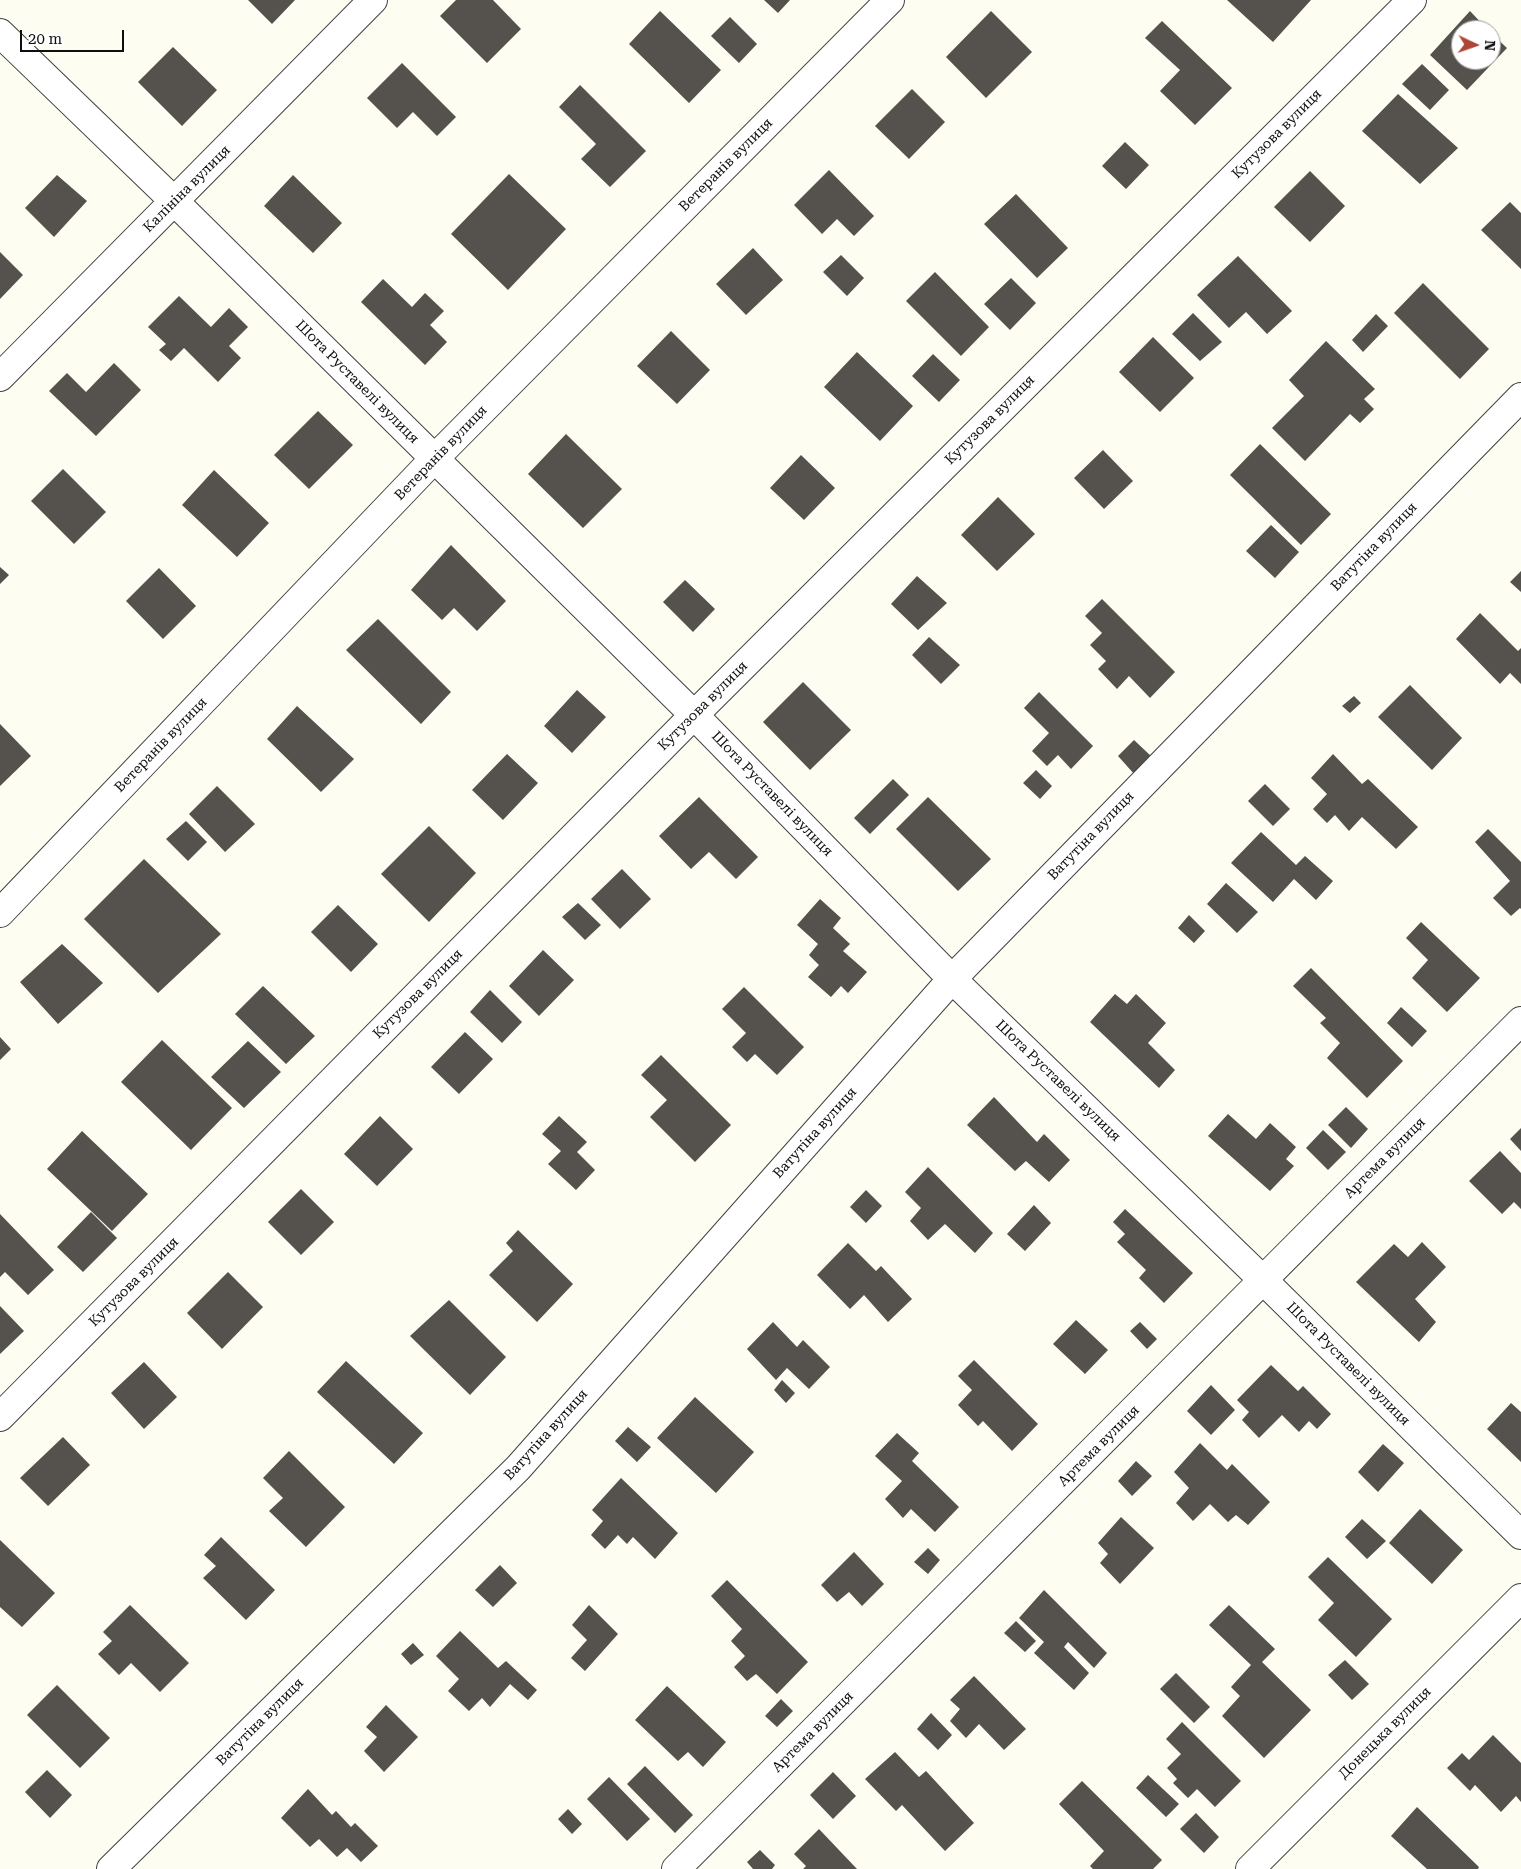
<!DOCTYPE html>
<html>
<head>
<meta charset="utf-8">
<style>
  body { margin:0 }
  #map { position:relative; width:1521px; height:1869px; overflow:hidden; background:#fdfdf1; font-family:"Roboto Serif",serif }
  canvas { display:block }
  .north { position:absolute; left:1451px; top:20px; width:50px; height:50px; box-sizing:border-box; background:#fff; border:1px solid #9f9f9f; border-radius:50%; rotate:93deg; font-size:14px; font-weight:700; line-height:20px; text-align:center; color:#0e0e0e }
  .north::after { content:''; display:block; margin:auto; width:18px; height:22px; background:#ad4637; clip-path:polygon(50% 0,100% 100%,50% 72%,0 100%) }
  .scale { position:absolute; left:20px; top:30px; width:104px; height:22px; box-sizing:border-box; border:2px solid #0e0e0e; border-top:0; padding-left:6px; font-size:15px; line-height:18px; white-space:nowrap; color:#0e0e0e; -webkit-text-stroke:4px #fff; paint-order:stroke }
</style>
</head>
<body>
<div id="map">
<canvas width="1521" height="1869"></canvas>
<div class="north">N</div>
<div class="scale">20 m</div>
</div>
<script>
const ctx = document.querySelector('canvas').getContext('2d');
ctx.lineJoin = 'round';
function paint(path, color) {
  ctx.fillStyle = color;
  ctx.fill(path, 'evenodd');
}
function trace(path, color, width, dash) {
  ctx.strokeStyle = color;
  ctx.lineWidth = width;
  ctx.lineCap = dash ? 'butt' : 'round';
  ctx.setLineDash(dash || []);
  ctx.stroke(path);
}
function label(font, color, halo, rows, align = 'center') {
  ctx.font = font + ' "Roboto Serif",serif';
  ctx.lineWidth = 5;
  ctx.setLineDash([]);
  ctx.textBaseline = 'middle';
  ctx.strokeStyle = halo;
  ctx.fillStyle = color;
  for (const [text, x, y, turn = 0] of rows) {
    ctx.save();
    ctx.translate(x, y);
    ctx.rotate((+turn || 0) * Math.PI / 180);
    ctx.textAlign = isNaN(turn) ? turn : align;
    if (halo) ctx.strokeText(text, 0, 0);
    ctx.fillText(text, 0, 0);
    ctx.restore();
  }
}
paint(new Path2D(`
  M248 0H295L272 24Z
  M456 0H493L521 29 487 63 440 16Z
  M764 0H790L778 13Z
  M1227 0H1311L1273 42Z
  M660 11 721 70 689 103 629 44Z
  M991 11 1032 52 986 98 946 57Z
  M1470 11 1488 30H1461V60H1491V33L1507 48 1467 90 1430 55Z
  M730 17 757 44 739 63 711 36Z
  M1162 21 1232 88 1195 125 1160 91 1180 70 1145 38Z
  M173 47 217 90 182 126 138 82Z
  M402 63 456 117 437 136 413 112 397 128 367 98Z
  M1422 64 1449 90 1430 110 1402 84Z
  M580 85 646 151 610 187 581 159 596 144 559 107Z
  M912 89 945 122 909 159 875 126Z
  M1398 94 1458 148 1420 184 1362 131Z
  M1125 142 1149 165 1126 189 1102 166Z
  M829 170 874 216 854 236 837 219 822 234 794 205Z
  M1310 171 1345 206 1310 242 1274 207Z
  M509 174 566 229 508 290 451 234Z
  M57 175 87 201 54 237 25 208Z
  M293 175 342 223 313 253 264 206Z
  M1016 194 1068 248 1037 278 984 224Z
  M1510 202 1521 213V269L1481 230Z
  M753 248 783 280 746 315 716 284Z
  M0 252 23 275 0 299Z
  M841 255 864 278 847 296 823 272Z
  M1238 256 1292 311 1267 334 1246 312 1229 328 1197 295Z
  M935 272 989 327 961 356 906 301Z
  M1011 278 1036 303 1010 330 984 304Z
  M383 279 412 307 425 293 444 311 430 325 447 342 425 365 361 302Z
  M1423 283 1489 349 1460 379 1394 313Z
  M179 296 211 327 229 308 248 327 229 346 241 358 218 382 184 348 171 361 159 350 166 344 148 327Z
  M1193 313 1222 342 1200 361 1172 334Z
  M1376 314 1388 326 1363 352 1352 340Z
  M671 331 710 370 677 404 637 366Z
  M1153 337 1194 378 1160 412 1119 372Z
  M1326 341 1375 389 1364 399 1374 409 1360 423 1350 414 1305 461 1272 428 1304 396 1289 380Z
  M857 352 913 406 880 441 824 387Z
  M933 354 960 380 939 402 912 376Z
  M114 363 141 390 96 436 49 391 67 373 86 392Z
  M318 411 353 445 309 489 274 455Z
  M566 434 622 489 583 528 528 474Z
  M1260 444 1331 514 1301 545 1230 475Z
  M1103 450 1133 481 1104 509 1074 478Z
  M801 455 835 488 804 520 770 488Z
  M63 469 106 512 74 544 31 501Z
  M214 470 269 523 237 557 182 505Z
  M998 497 1035 534 997 571 961 535Z
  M1271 525 1299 552 1275 578 1246 551Z
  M451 545 506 601 477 631 454 608 442 620 411 590Z
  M0 567 9 575 0 584Z
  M159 568 196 606 163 639 126 601Z
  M1521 571V592L1510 582Z
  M917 576 947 603 918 630 891 604Z
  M685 580 715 609 693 632 663 602Z
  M1102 599 1175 672 1150 698 1129 676 1117 689 1098 669 1106 661 1090 645 1102 633 1085 616Z
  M1480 613 1518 651 1521 648V684L1510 673 1500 684 1456 639Z
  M378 619 451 692 421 724 346 650Z
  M929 637 960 665 941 684 912 655Z
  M803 682 851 730 810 770 763 722Z
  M1410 685 1462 738 1432 770 1378 717Z
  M577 690 606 717 572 753 544 726Z
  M1039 692 1093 746 1071 769 1058 755 1047 766 1032 751 1049 733 1024 708Z
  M1354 696 1361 703 1350 713 1342 706Z
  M297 706 354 759 321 792 267 739Z
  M0 724 31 756 0 786Z
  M1134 740 1152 757 1135 775 1118 756Z
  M507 754 538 783 503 820 472 790Z
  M1333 754 1362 784 1368 779 1418 827 1396 849 1362 817 1349 831 1335 815 1327 823 1313 809 1327 794 1311 778Z
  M1036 770 1052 786 1040 799 1023 783Z
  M893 779 909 795 870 834 854 818Z
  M1265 784 1290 809 1273 826 1248 801Z
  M217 786 255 824 225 852 189 814Z
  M699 797 758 857 736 879 709 852 691 869 659 836Z
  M928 797 991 859 958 891 896 829Z
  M186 821 207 842 188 861 166 839Z
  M429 826 476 873 429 922 381 874Z
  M1488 829 1521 862V909L1520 908 1511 916 1493 898 1510 881 1475 842Z
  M1261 832 1296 865 1305 856 1333 881 1316 900 1294 879 1273 902 1231 863Z
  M144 859 221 934 158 993 84 919Z
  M622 869 651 899 620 929 591 899Z
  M1226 883 1258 912 1237 933 1207 904Z
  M820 899 841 918 833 928 850 944 843 951 867 972 848 993 841 986 831 997 808 977 819 965 809 955 818 944 797 925Z
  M578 903 601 925 585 940 562 917Z
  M338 905 378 944 351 972 311 932Z
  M1189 915 1205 931 1194 943 1178 928Z
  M1421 922 1480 978 1447 1012 1412 978 1428 960 1406 938Z
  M62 944 103 983 58 1024 20 982Z
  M543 950 574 980 539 1016 509 986Z
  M1311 968 1403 1061 1367 1098 1327 1058 1340 1043 1320 1023 1326 1018 1293 986Z
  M263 986 315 1036 286 1064 235 1014Z
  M744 987 804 1047 777 1075 755 1054 747 1062 732 1047 746 1033 722 1009Z
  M490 990 522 1022 502 1043 470 1012Z
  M1115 994 1127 1004 1136 994 1166 1023 1148 1043 1175 1070 1159 1088 1090 1022Z
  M1401 1007 1427 1031 1412 1047 1387 1023Z
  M465 1032 493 1059 459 1094 431 1067Z
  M0 1037 11 1049 0 1060Z
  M162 1040 232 1108 191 1150 121 1082Z
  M248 1041 281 1072 244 1108 211 1077Z
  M661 1055 731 1125 695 1162 650 1117 667 1100 641 1075Z
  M994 1097 1037 1142 1044 1134 1070 1160 1049 1182 1026 1161 1015 1171 967 1125Z
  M1346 1107 1368 1129 1351 1148 1328 1125Z
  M1228 1114 1256 1139 1270 1123 1296 1147 1286 1159 1294 1166 1270 1191 1208 1136Z
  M380 1116 413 1149 377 1186 344 1154Z
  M559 1116 587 1142 577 1152 595 1170 576 1190 548 1164 561 1151 542 1134Z
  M1521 1128V1151L1510 1139Z
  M1323 1130 1346 1152 1328 1170 1306 1148Z
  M82 1131 148 1194 112 1231 47 1169Z
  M1500 1151 1521 1173V1209L1514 1202 1502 1214 1469 1181Z
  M928 1167 993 1233 975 1253 945 1224 928 1240 910 1221 921 1208 905 1192Z
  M301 1189 334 1222 301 1255 268 1222Z
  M866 1190 882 1206 866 1223 850 1207Z
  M1034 1205 1051 1223 1025 1251 1007 1234Z
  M1125 1209 1193 1273 1164 1303 1139 1278 1146 1270 1117 1242 1125 1234 1113 1222Z
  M91 1212 117 1238 83 1272 57 1247Z
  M0 1214 54 1270 28 1295 5 1272 0 1277Z
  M518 1230 573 1284 537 1322 489 1275 513 1251 506 1243Z
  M1422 1242 1446 1267 1415 1299 1436 1322 1419 1342 1356 1282 1394 1244 1408 1257Z
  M848 1243 876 1271 881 1266 912 1299 888 1322 864 1295 850 1309 817 1275Z
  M228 1272 263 1307 222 1349 187 1313Z
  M449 1300 506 1357 470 1395 410 1336Z
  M0 1306 24 1331 0 1354Z
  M1076 1320 1108 1350 1085 1374 1053 1344Z
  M773 1322 797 1347 803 1340 830 1367 809 1389 787 1368 776 1380 747 1349Z
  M1140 1322 1157 1339 1147 1349 1130 1331Z
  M974 1360 1038 1424 1012 1451 983 1421 978 1426 958 1405 972 1390 958 1376Z
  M346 1361 423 1433 394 1464 317 1392Z
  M144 1362 177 1397 144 1429 111 1393Z
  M1271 1365 1298 1391 1303 1386 1331 1414 1317 1429 1309 1421 1299 1432 1282 1415 1259 1438 1242 1420 1249 1412 1237 1400Z
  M782 1380 795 1393 786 1403 774 1390Z
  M1211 1385 1235 1410 1211 1435 1187 1411Z
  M695 1397 754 1452 716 1493 657 1438Z
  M1511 1403 1521 1412V1462L1487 1429Z
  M628 1427 651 1447 637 1462 615 1441Z
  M897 1433 919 1453 912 1461 959 1507 935 1532 911 1509 903 1518 885 1499 902 1481 875 1456Z
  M63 1437 90 1465 48 1506 20 1478Z
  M1200 1443 1227 1470 1232 1464 1270 1502 1248 1525 1236 1515 1228 1522 1210 1504 1193 1521 1176 1503 1189 1488 1174 1472Z
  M1383 1444 1404 1463 1378 1492 1358 1472Z
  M289 1451 345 1507 306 1547 269 1511 283 1498 263 1478Z
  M1136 1461 1152 1476 1132 1496 1118 1481Z
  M621 1478 678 1533 655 1559 633 1537 627 1544 618 1535 605 1549 591 1535 603 1521 592 1510Z
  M1420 1509 1463 1550 1432 1584 1389 1543Z
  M1121 1517 1154 1548 1120 1584 1100 1563 1108 1554 1098 1543Z
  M1362 1519 1386 1541 1367 1559 1345 1537Z
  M221 1537 275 1590 246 1620 203 1578 216 1566 204 1555Z
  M0 1540 55 1593 22 1627 0 1607Z
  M928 1548 940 1560 928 1574 914 1562Z
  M854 1552 884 1584 862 1606 849 1592 837 1602 821 1585Z
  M1328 1557 1392 1619 1356 1657 1318 1620 1334 1603 1308 1577Z
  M500 1565 517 1583 493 1607 475 1590Z
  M727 1580 808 1662 777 1694 756 1674 747 1681 734 1667 745 1656 731 1641 742 1629 711 1596Z
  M1044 1590 1107 1653 1094 1668 1068 1642 1064 1647 1089 1673 1074 1690 1034 1653 1044 1642 1019 1618Z
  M130 1605 189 1663 160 1692 131 1663 119 1675 98 1654 112 1641 103 1632Z
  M589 1605 618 1634 585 1671 571 1658 587 1640 572 1625Z
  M1229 1605 1275 1649 1262 1662 1311 1710 1264 1758 1222 1716 1240 1696 1231 1687 1251 1665 1209 1625Z
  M1016 1621 1036 1641 1025 1652 1004 1633Z
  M460 1631 498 1668 506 1661 537 1690 528 1700 510 1684 490 1707 482 1698 469 1711 448 1691 459 1679 436 1656Z
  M413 1643 424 1655 411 1665 401 1654Z
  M1345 1660 1369 1684 1352 1700 1328 1675Z
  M1176 1673 1210 1707 1194 1723 1160 1689Z
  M974 1676 1026 1729 1004 1750 979 1724 966 1738 950 1721 960 1709 950 1700Z
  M57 1685 110 1738 80 1768 27 1715Z
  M667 1686 726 1742 703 1767 688 1752 678 1761 635 1720Z
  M781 1699 793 1711 777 1727 765 1716Z
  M386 1705 418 1737 384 1772 364 1751 377 1737 366 1727Z
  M931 1713 952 1735 938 1750 917 1729Z
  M1182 1722 1241 1781 1215 1807 1197 1789 1188 1798 1173 1783 1177 1779 1167 1768 1181 1754 1166 1739Z
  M1493 1735 1521 1763V1802L1516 1796 1501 1812 1475 1785 1470 1791 1447 1768 1462 1753 1469 1760Z
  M895 1752 919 1777 926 1771 974 1823 945 1851 902 1805 896 1811 865 1779Z
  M645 1766 693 1815 675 1833 627 1784Z
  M47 1770 72 1795 50 1818 25 1792Z
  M833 1772 856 1796 833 1819 810 1795Z
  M1148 1775 1179 1804 1166 1817 1136 1788Z
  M609 1777 650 1819 627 1841 587 1799Z
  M1082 1781 1162 1860 1153 1869H1093L1090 1866 1104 1851 1059 1804Z
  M308 1789 332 1815 336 1811 351 1827 355 1823 378 1846 361 1862 347 1848 337 1857 319 1839 310 1847 281 1818Z
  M1417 1807 1479 1867 1478 1869H1427L1391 1836Z
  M568 1809 582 1824 572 1834 558 1819Z
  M1196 1813 1219 1837 1204 1853 1180 1829Z
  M819 1829 857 1869H803L806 1866 794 1854Z
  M760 1850 775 1865 772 1869H753L747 1862Z`), '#55514c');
const minor = new Path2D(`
  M0 33 175 202 694 715 952 979 1264 1281 1521 1535
  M0 377 373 0
  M0 913 434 459 890 0
  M0 1417 694 715 1412 0
  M111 1869 518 1468 952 979 1521 397
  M676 1869 1521 1021
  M1250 1869 1521 1598`);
trace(minor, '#414141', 30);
trace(minor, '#fff', 28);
label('14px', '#0e0e0e', '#fff', [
  ["Кутузова вулиця",1277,134,-45],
  ["Ветеранів вулиця",726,165,-45],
  ["Калініна вулиця",187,189,-45],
  ["Шота Руставелі вулиця",357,382,45],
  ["Кутузова вулиця",990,420,-45],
  ["Ветеранів вулиця",441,453,-46],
  ["Ватутіна вулиця",1374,547,-46],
  ["Кутузова вулиця",703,706,-45],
  ["Ветеранів вулиця",161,745,-46],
  ["Шота Руставелі вулиця",772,794,46],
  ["Ватутіна вулиця",1091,836,-46],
  ["Кутузова вулиця",418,994,-45],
  ["Шота Руставелі вулиця",1058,1081,44],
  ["Ватутіна вулиця",815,1133,-48],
  ["Артема вулиця",1385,1158,-45],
  ["Кутузова вулиця",134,1282,-45],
  ["Шота Руставелі вулиця",1348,1364,45],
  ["Ватутіна вулиця",546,1435,-48],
  ["Артема вулиця",1099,1446,-45],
  ["Ватутіна вулиця",260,1722,-45],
  ["Артема вулиця",813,1732,-45],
  ["Донецька вулиця",1385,1733,-45]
]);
</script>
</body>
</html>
